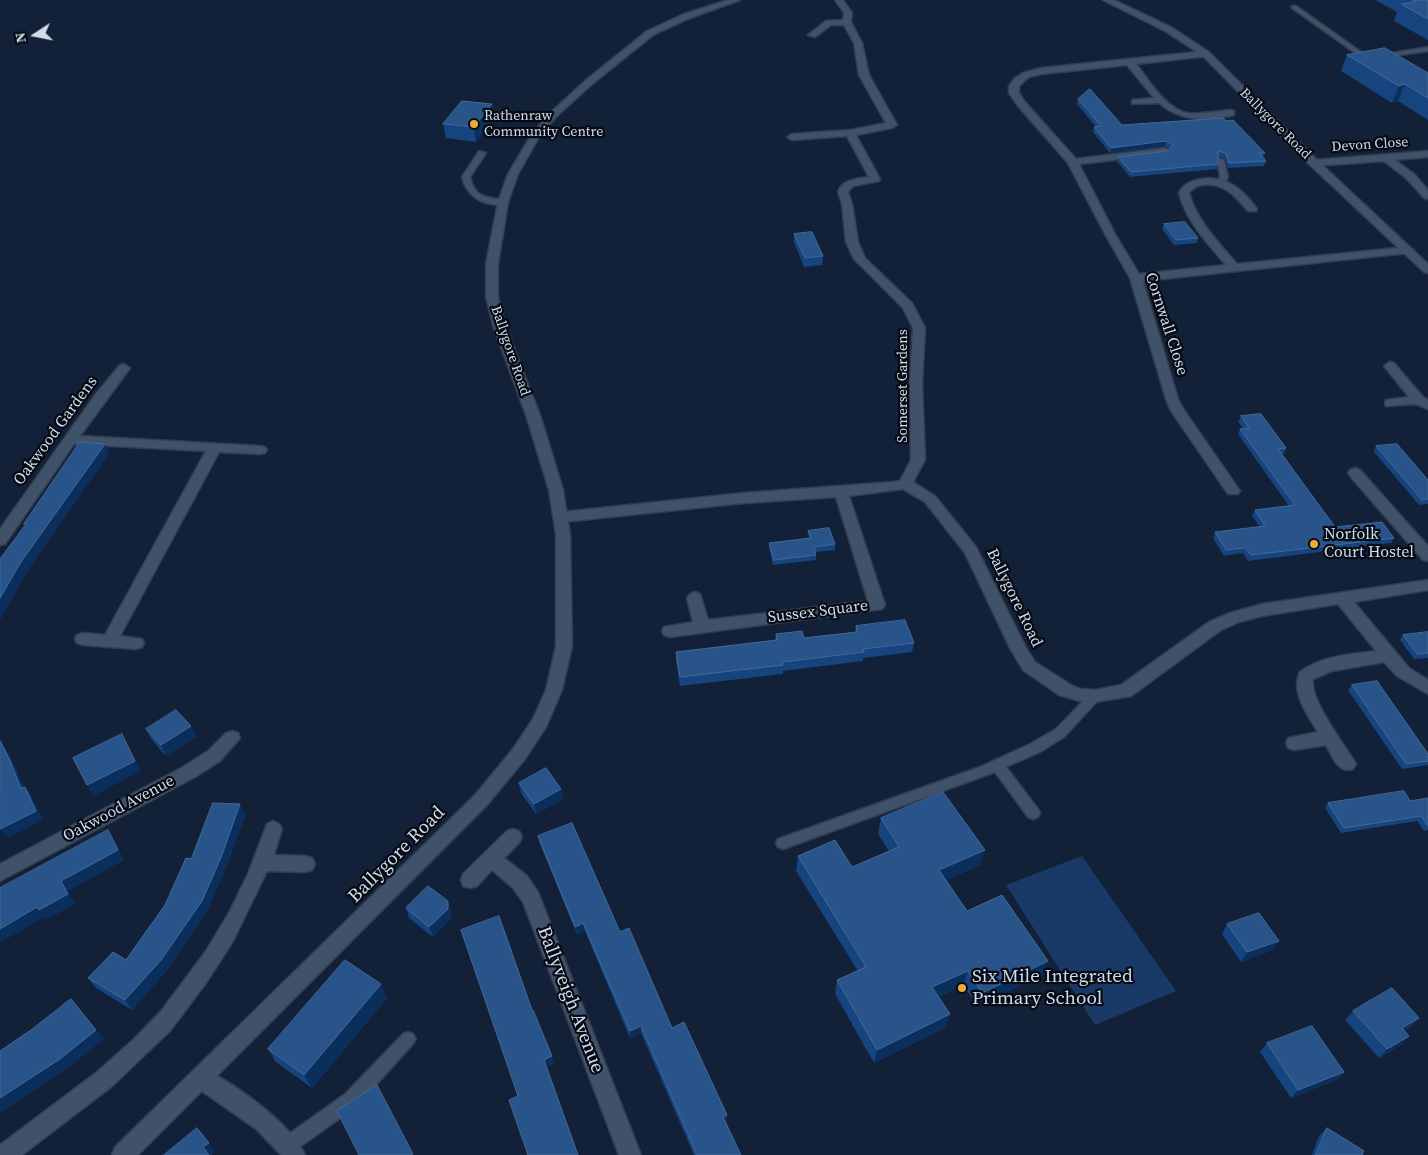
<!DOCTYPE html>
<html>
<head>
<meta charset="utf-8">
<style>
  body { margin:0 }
  #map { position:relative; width:1428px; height:1155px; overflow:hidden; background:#122137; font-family:"Source Serif 4",serif }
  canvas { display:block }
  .north { position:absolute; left:10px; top:10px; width:50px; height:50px; -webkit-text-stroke:4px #050b14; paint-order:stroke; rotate:259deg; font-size:14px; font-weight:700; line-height:20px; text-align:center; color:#d0dae9 }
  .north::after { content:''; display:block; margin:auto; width:18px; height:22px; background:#d0dae9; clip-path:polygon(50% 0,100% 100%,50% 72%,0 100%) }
</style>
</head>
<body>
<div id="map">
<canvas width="1428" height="1155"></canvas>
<div class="north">N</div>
</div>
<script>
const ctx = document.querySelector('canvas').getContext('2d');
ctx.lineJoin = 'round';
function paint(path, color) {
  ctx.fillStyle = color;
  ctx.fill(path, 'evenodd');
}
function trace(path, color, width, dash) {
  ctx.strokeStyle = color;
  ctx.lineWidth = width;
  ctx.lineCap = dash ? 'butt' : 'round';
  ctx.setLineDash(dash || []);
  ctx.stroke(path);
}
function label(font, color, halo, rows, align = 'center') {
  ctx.font = font + ' "Source Serif 4",serif';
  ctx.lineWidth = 4.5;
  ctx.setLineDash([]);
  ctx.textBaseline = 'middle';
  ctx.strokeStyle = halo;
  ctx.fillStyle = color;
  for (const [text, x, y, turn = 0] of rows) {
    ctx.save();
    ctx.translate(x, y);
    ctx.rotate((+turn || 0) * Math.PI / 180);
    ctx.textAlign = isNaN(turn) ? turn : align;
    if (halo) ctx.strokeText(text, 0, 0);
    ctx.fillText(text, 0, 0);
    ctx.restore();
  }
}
paint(new Path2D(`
  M1082 856 1176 991 1095 1025 1006 885Z`), '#193a67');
const service = new Path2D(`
  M1292 6H1296L1368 57 1428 47V51L1365 60 1292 8Z
  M479 151 486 153 470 177C475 199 487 197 506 200V204C485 207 467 198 462 177Z
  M1217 158 1224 160 1228 177 1225 184H1222L1218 182 1220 177Z
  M1095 691 1099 693 1101 696 1099 699 1064 737 1040 752 1006 767 1038 809 1040 813 1038 817 1033 819 1028 817 995 772 783 849 778 847 776 843 778 839 980 767 1030 744 1056 729 1091 693Z
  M408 1032 413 1034 416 1039 413 1044 357 1106 294 1151 288 1153 282 1151 280 1145 282 1139 345 1094 403 1034Z`);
const minor = new Path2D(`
  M835 0H843L852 13 851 22 862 43 869 75 897 125 892 128 856 135 880 179 879 181 853 186 848 192 852 204 858 242 865 258 912 303 925 328 922 383 925 460 913 482 935 496 976 547 1025 646 1035 662 1071 685 1080 689 1095 690 1121 685 1209 622 1230 613 1262 604 1428 580V590L1354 602 1409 668 1428 680V694L1397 676 1384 662 1332 671 1313 679C1309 698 1343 743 1353 759L1356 764 1353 769C1338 774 1332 756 1326 745L1294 750 1288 748 1286 743 1288 738 1318 732C1308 716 1290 691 1300 672 1320 656 1352 654 1376 651L1338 604 1262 616 1239 622 1221 630 1131 696 1095 702 1080 701 1059 695 1023 670 1010 648 965 553 925 502 903 489 849 496 885 605 882 609 670 637 664 635 662 631 664 627 693 622 687 598 690 594 695 592 700 594 708 620 868 601 836 497 744 503 562 522 557 520 555 517 557 514 562 512 744 493 893 482 900 481 911 460 910 383 913 328 903 308 854 259 846 242 842 204 838 192C842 179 857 179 869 177L847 136 792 140 787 137 792 134 850 130 886 123 859 75 854 43 844 25H831L815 37 808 35 826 21 843 20 844 13Z
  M1206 51 1210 54 1209 56 1136 64C1149 80 1165 108 1187 113 1201 115 1217 111 1231 110L1234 111V115C1207 121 1180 122 1159 103L1132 104V100L1154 98 1127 65 1041 74 1029 77 1019 86V93L1025 102 1076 159 1165 148 1170 151 1165 154 1079 164 1115 234 1139 274 1226 265C1208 244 1186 221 1179 193 1183 185 1188 182 1197 180 1223 173 1243 189 1257 209L1256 211H1248C1236 197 1223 181 1202 185 1196 186 1193 188 1189 193 1197 221 1219 243 1237 264L1408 247 1414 250 1408 253 1143 281 1178 399 1184 410 1240 491 1238 494H1228L1171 411 1166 399 1130 278 1105 234 1068 163 1018 106 1009 93V86L1015 78 1023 73 1041 68Z
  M1428 151V157L1395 160 1414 174 1428 190V199L1424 198 1406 178 1384 161 1314 166 1309 163 1314 160Z
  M1390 362 1394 363 1423 397 1428 400V409L1416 404 1386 406 1385 403 1386 400 1409 397 1384 366Z
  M124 364 130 368 80 436 260 446 265 447 267 450 265 453 260 454 219 452 120 636 142 639 144 643 142 647 136 649 83 645 77 643 75 639 77 635 83 633 105 635 206 451 74 444 5 544 0 545V529L95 395 120 365Z
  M1355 468 1360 470 1428 546V561L1423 560 1350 476 1348 473 1350 470Z
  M232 731 238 733 240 738 220 761 195 777 0 881V864L183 767 208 751 226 733Z
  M273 821 279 824 282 829 274 855 306 856 312 858 315 864 312 870 306 872 267 871 232 943 206 983 170 1031 111 1087 22 1155H0V1145L97 1072 134 1039 162 1010 206 951 230 911 248 874 267 824Z
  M513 829 519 831 522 837 519 843 504 858 527 876 538 892 641 1155H619L523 902 513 888 492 870 477 886 470 888 463 886 461 880 463 874 507 831Z
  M200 1068C231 1080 292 1124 305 1155H281L256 1129 193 1085 190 1078 193 1071Z`);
const tertiary = new Path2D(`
  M728 0H740L690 18 653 35 591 85 556 117 539 137 518 174 508 202 498 264V297L505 325 541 418 563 490 570 534 572 646 562 690 546 727 525 759 487 805 138 1155H112L115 1147 475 795 513 749 533 719 546 690 556 646V534L549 490 527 418 493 325 486 297V264L498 202 508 174 532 134 550 113 585 81 647 31 684 14Z
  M1103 0H1114L1171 27 1209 52 1318 161 1428 264V273L1424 272 1310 165 1203 56 1165 31Z`);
trace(service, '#333c4f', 3);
trace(minor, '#333c4f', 3);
trace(tertiary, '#333c4f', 3);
paint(service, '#40516a');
paint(minor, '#40516a');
paint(tertiary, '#40516a');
paint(new Path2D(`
  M1375 0H1428V40L1394 21 1397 12Z
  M1347 55 1428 73V120L1398 101 1392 103 1341 71Z
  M1078 99 1122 125 1265 153 1263 158 1266 161 1264 166 1228 168 1225 158 1218 157V164L1217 169 1130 177 1117 161 1118 157 1167 151 1169 149 1165 146 1110 153 1093 132 1094 127H1096L1077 104Z
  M492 104 494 119 476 142 446 138 443 124Z
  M1164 224 1198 238 1197 243 1174 245 1162 229Z
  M794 234 823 256 822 265 804 267 794 242Z
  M1241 416 1286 448 1284 453 1282 454 1335 527 1394 538 1391 543 1248 561 1243 553 1224 556 1213 538 1215 532 1260 527 1252 516 1255 510 1289 506 1238 434 1240 429 1243 428 1238 422Z
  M1376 446 1428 480V504L1419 505 1374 452Z
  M808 531 835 544V550L816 552V560L773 565 769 548V543L809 538Z
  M856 626 914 643 912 652 863 658V661L783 671V674L680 686 676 661V652L775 640 776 634 804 638 855 632Z
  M1428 632V658L1414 659 1400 640 1403 635Z
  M1352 685 1428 754V765L1402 769 1348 690Z
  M146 729 197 736 166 756 152 740Z
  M519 783 561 789 563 799 536 814 521 793Z
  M1428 798V830L1424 831 1417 821 1341 833 1325 808 1328 803 1410 801Z
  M245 815 227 865 207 911 168 969 132 1010 96 988 88 978 126 960 165 905 191 859Z
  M881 818 980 865 946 880 967 911 1042 975 977 1006 963 985 938 997 950 1014 945 1028 874 1063 835 994 837 980 858 971 796 871 798 856 852 867 889 851 878 834Z
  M538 836 620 932 672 1028 727 1115V1122H726L741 1155H694L641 1033 630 1038 585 931 577 934 540 844Z
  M406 908 451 911V918L433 937 409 918Z
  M1227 924 1273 950 1241 962 1222 934Z
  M387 998 312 1088 276 1062 268 1049Z
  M1353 1011 1419 1018 1411 1027 1404 1031 1409 1036 1401 1045 1379 1058 1345 1020Z
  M1267 1043 1344 1072 1336 1080 1291 1098 1260 1052Z
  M1327 1128 1362 1155H1312L1319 1136Z`), '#15447f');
paint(new Path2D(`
  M1405 84 1398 101 1392 103 1399 86Z
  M492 104 494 119 476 142 474 127Z
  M1166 141 1165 146 1110 153 1111 148Z
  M105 444 109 454 27 572 0 620V598L21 562Z
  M191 726 197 736 166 756 161 745Z
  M122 734 141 771 93 796 87 785Z
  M0 739 16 768 28 798 21 788 0 741Z
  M25 787 32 796 43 820 8 838 0 829Z
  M561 789 563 799 536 814 534 804Z
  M240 804 245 815 227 865 207 911 168 969 132 1010 125 1000Z
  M108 830 114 840 124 860 68 891 75 904 46 920 44 917 0 943V929Z
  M985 850 980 865 935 885 939 870Z
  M448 901 451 911V918L433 937 429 927Z
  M583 923 585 931 577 934 575 927Z
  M1279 941 1273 950 1241 962 1247 952Z
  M1048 961 1042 975 977 1006 982 993Z
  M968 971 963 985 929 1001 932 987Z
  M381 984 387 998 312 1088 304 1075Z
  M71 999 104 1039 68 1068 0 1113V1098Z
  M950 1014 945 1028 874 1063 877 1050Z
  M1419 1018 1411 1027 1394 1037 1402 1028Z
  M641 1026V1033L630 1038V1031Z
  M1409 1036 1401 1045 1379 1058 1387 1049Z
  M552 1056 554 1064 546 1067 544 1060Z
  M1344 1072 1336 1080 1291 1098 1298 1090Z
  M727 1115V1122L723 1124V1117Z
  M197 1128 215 1151 211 1155H209L203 1147Z`), '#0b2f5d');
const building = new Path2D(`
  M1412 0H1428V19L1401 4 1415 2Z
  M1385 48 1428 73V98L1405 84 1399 86 1347 55Z
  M1090 89 1122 125 1223 118 1226 121 1233 120 1265 153H1259L1266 161 1229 163 1226 153 1218 151V164L1131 172 1118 157 1167 151 1173 145 1166 141 1111 148 1094 127 1101 126 1078 99Z
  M462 101 492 104 474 127 443 124Z
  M1185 222 1198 238 1176 240 1164 224Z
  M812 232 823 256 805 258 794 234Z
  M1261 414 1286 448 1278 449 1335 527 1382 522 1394 538 1251 555 1245 548 1226 550 1215 532 1265 526 1255 510 1295 505 1240 429 1249 428 1241 416Z
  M80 442 105 444 21 562 0 598V559L26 524H24Z
  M1397 444 1428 480V499L1422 500 1376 446Z
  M829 528 835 544 814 547 816 555 774 560 769 543 811 538 808 531Z
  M905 620 914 643 863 649 864 652 783 662V665L680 677 676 652 777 640 776 634 802 631 804 638 857 632 856 626Z
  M1428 632V653L1417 654 1403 635Z
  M1377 681 1428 754V761L1406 764 1352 685Z
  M176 710 191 726 161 745 146 729Z
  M122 734 135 761 87 785 73 758Z
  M0 741 9 758 21 788 25 787 36 811 0 829Z
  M546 768 561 789 534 804 519 783Z
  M1404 791 1410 801 1428 798V826L1421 816 1344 828 1328 803Z
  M943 792 985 850 939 870 967 911 1002 895 1048 961 982 993 968 971 932 987 950 1014 877 1050 837 980 866 967 798 856 835 840 852 867 899 847 881 818Z
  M213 803 240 804 222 855 202 901 161 960 125 1000 88 978 113 952 126 960 165 905 186 858 191 859Z
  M572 823 620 932 629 928 672 1028 684 1022 727 1115 723 1117 741 1155H697L641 1026 630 1031 583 923 575 927 538 836Z
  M108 830 118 850 61 881 68 894 39 910 37 907 0 929V888Z
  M428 886 448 901V909L429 927 406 908Z
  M1259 913 1279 941 1247 952 1227 924Z
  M499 916 532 1010H533L552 1056 544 1060 578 1155H528L509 1100 518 1096 461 930Z
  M345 960 381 984 304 1075 268 1049Z
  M1392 988 1419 1018 1402 1028 1409 1036 1387 1049 1353 1011Z
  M71 999 96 1030 60 1059 0 1098V1051L31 1030Z
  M1312 1026 1344 1072 1298 1090 1267 1043Z
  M377 1085 413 1154 411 1155H359L337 1111Z
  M197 1128 209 1143 203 1147 209 1155H164Z
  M1327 1128 1364 1151 1362 1155H1316Z`);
paint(building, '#29548a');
trace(building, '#436999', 1);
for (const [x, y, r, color] of [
  [474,124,5,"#ebaa39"],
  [1314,544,5,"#ebaa39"],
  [962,988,5,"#ebaa39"]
]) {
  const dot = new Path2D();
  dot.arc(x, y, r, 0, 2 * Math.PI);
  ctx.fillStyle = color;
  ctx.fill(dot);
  trace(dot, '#050b14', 2);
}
label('14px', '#d0dae9', '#050b14', [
  ["Rathenraw",484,116],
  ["Community Centre",484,132]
], 'left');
label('14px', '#d0dae9', '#050b14', [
  ["Ballygore Road",1275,124,45],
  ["Devon Close",1370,145,-4],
  ["Ballygore Road",510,351,71],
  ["Somerset Gardens",903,386,-90]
]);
label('16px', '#d0dae9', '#050b14', [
  ["Cornwall Close",1166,324,72],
  ["Oakwood Gardens",56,431,-54],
  ["Ballygore Road",1014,598,64],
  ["Sussex Square",818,612,-7],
  ["Oakwood Avenue",119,809,-28]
]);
label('16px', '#d0dae9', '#050b14', [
  ["Norfolk",1324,535],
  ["Court Hostel",1324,553]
], 'left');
label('19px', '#d0dae9', '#050b14', [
  ["Ballygore Road",397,855,-45],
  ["Ballyveigh Avenue",570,1000,69]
]);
label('19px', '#d0dae9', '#050b14', [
  ["Six Mile Integrated",972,977],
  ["Primary School",972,999]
], 'left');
</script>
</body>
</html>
